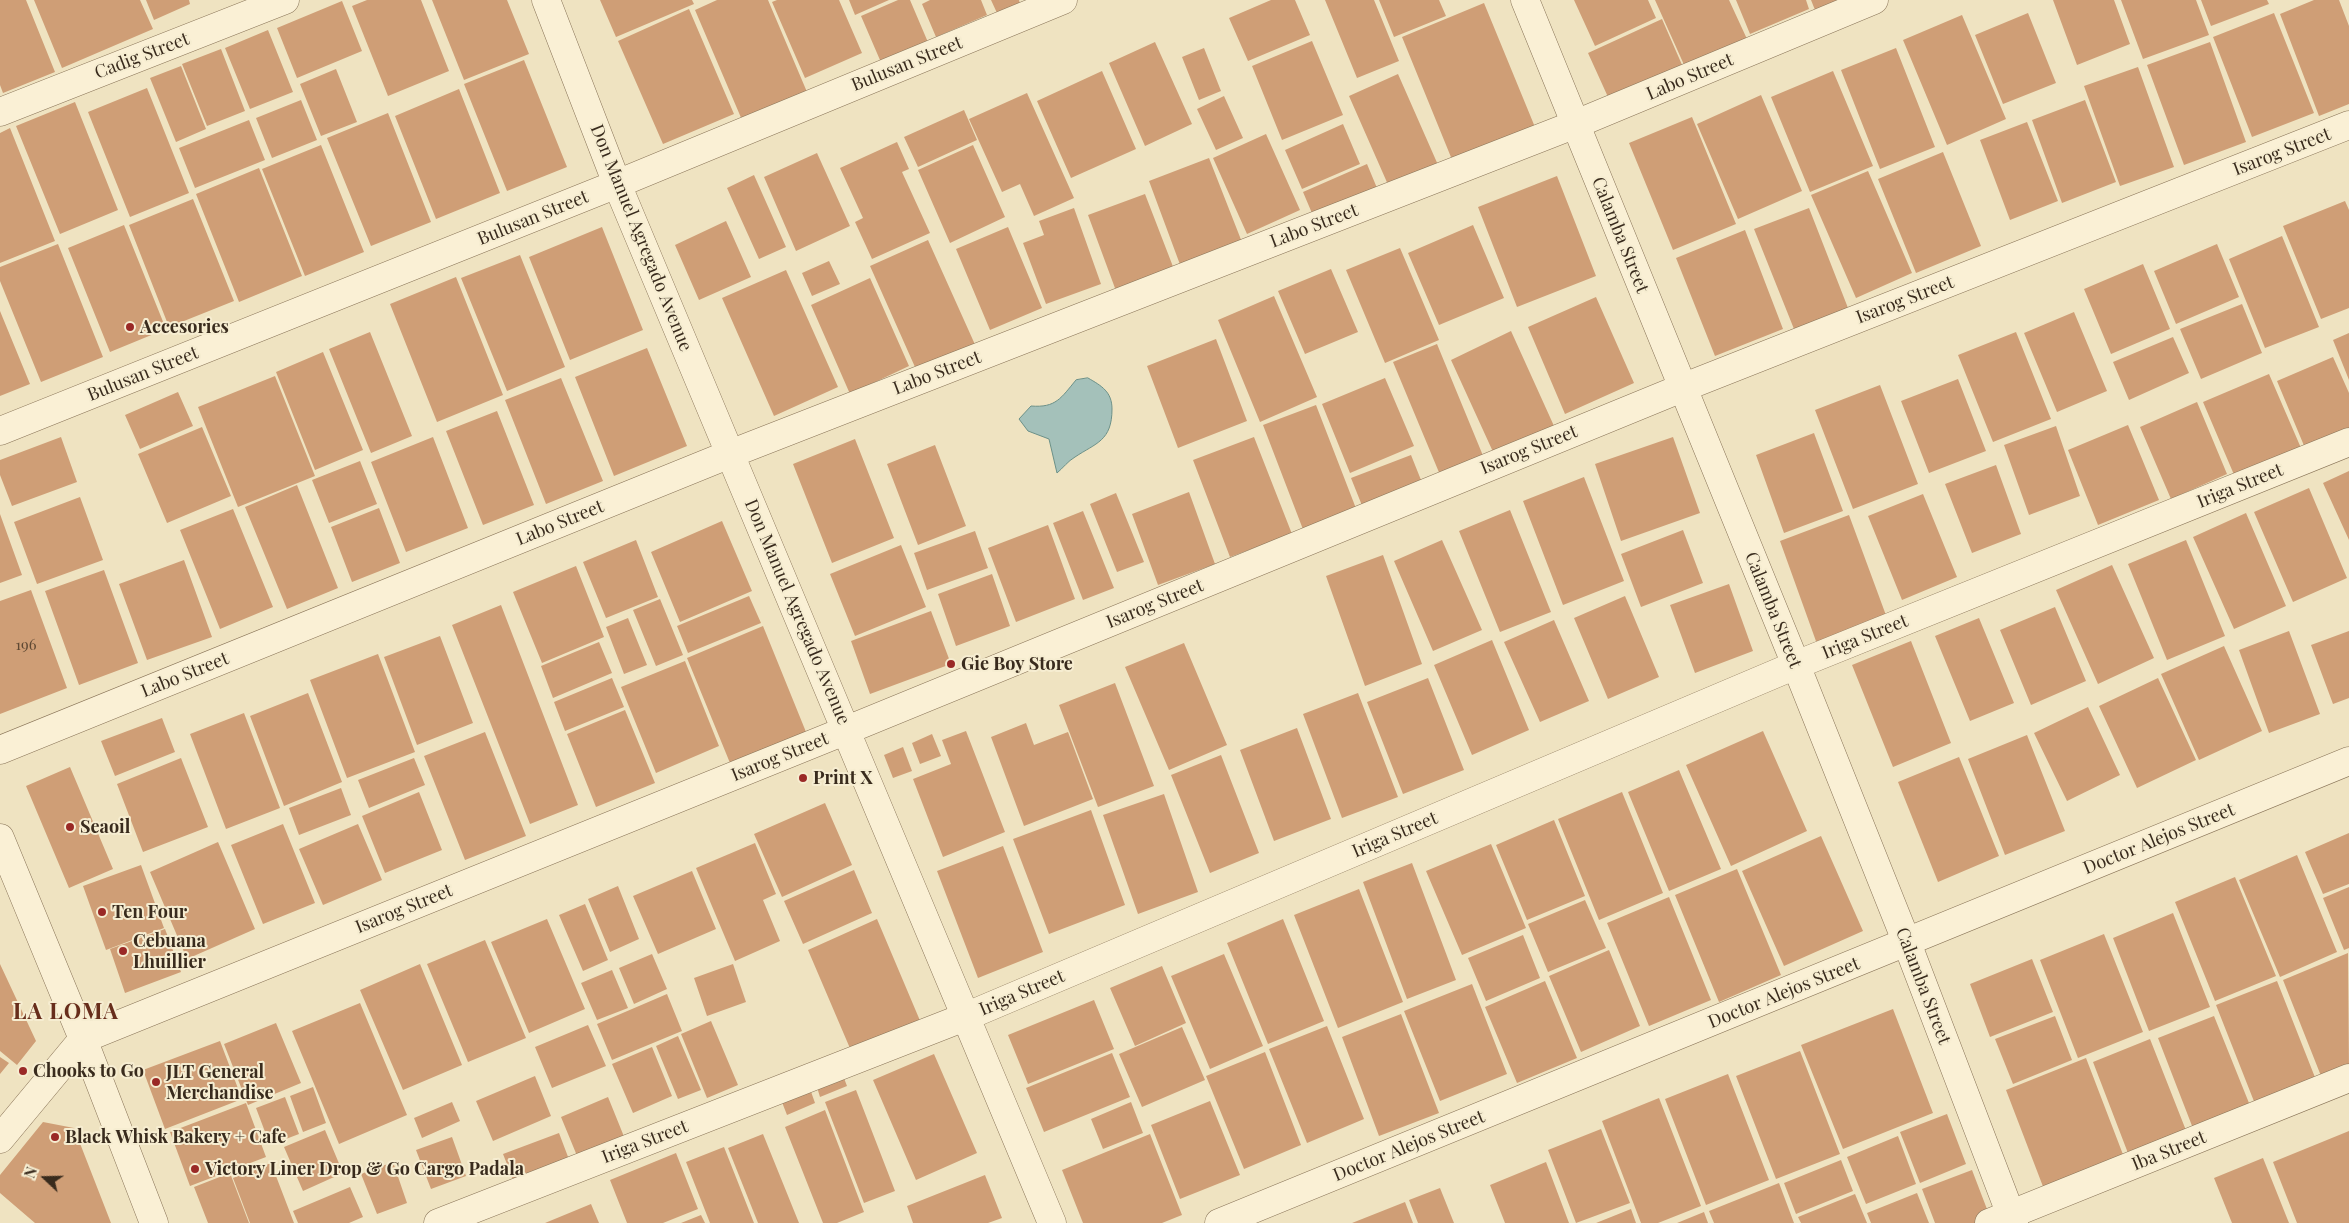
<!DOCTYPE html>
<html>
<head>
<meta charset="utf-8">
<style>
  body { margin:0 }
  #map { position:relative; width:2349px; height:1223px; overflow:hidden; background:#efe3c1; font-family:"Playfair Display",serif }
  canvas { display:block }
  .north { position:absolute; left:20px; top:1153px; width:50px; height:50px; -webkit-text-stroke:4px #f6edd1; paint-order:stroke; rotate:291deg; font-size:14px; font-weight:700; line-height:20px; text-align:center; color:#392b1d }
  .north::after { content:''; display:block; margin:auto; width:18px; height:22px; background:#392b1d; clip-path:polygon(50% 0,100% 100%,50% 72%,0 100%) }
</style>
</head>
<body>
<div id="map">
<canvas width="2349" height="1223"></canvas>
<div class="north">N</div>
</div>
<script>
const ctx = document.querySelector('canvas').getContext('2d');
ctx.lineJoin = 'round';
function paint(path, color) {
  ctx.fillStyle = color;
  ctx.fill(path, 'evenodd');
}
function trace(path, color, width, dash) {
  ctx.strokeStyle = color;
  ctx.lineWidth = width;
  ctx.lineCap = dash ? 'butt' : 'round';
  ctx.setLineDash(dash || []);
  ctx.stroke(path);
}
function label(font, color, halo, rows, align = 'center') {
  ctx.font = font + ' "Playfair Display",serif';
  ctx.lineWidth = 4;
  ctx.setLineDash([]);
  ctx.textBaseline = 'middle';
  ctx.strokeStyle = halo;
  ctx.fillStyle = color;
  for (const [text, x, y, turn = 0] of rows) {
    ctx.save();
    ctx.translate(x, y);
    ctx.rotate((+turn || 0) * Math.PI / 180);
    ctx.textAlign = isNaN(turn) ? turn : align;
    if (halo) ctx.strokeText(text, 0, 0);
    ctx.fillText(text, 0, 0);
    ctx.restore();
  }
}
const water = new Path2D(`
  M1088 378C1102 386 1112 392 1112 409 1112 441 1096 443 1075 457 1068 461 1063 468 1057 473L1049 439 1028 431 1019 419 1031 406C1056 408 1061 398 1076 380Z`);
paint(water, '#a4c1ba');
trace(water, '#6b9088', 1);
paint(new Path2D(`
  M0 0H26L55 72 3 93 0 85Z
  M34 0H140L153 29 62 68Z
  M146 0H189L190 4 154 20Z
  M367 0H421L449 71 388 96 352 6Z
  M432 0H507L529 54 464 80Z
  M600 0H692L694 4 616 37Z
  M717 0H768L807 92 742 120 695 10Z
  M777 0H839L862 53 805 78 772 2Z
  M849 0H889L855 15Z
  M898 0H910L930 47 883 67 861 16Z
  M930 0H981L987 15 936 37 922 4Z
  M991 0H1019L1020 4 997 13Z
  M1271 0H1295L1310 35 1248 61 1229 18Z
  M1325 0H1374L1399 61 1357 78Z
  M1379 0H1439L1446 16 1394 37Z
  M1574 0H1648L1656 18 1595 46Z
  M1655 0H1729L1747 39 1685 67Z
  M1736 0H1806L1809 9 1750 34Z
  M1811 0H1864L1819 20Z
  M2053 0H2114L2130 44 2077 65Z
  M2121 0H2196L2209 35 2143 59Z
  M2201 0H2267L2269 4 2211 26Z
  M2314 0H2339L2349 26V104L2319 116 2280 14Z
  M342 1 362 51 297 78 277 28Z
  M1484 3 1537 132 1455 167 1402 37Z
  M689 9 734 114 663 144 618 41Z
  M2028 13 2056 83 2003 104 1975 35Z
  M2274 13 2314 113 2252 137 2213 37Z
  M1962 15 2006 119 1947 145 1903 40Z
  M1662 19 1686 74 1613 108 1588 53Z
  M268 30 293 92 250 109 225 48Z
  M1312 41 1343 115 1282 140 1252 66Z
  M1155 42 1192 124 1145 146 1109 63Z
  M2210 42 2246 142 2184 165 2147 65Z
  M1204 48 1221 91 1199 100 1182 57Z
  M1896 48 1935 147 1880 169 1841 70Z
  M221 49 245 111 207 126 182 64Z
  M524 60 567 167 507 191 464 84Z
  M181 66 206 129 176 142 150 78Z
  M2138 67 2174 167 2120 186 2084 86Z
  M336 69 357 122 321 136 300 84Z
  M1102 71 1136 149 1071 178 1037 101Z
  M1833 71 1873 166 1810 192 1771 97Z
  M1398 74 1442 174 1393 196 1349 96Z
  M147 88 189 193 130 217 88 112Z
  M459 89 500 193 436 219 395 116Z
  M1027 93 1074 198 1034 216 1020 184 1002 192 969 119Z
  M1761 95 1802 191 1738 219 1697 124Z
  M1224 96 1243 138 1216 150 1197 109Z
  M301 100 317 140 272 158 256 118Z
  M2085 100 2116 182 2062 203 2032 120Z
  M75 102 118 210 60 234 16 126Z
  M964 110 977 140 918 167 904 137Z
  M388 113 431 222 371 246 327 138Z
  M1692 117 1736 224 1673 250 1629 143Z
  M249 120 265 160 195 188 179 148Z
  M2027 122 2058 201 2010 220 1980 140Z
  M1343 124 1360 164 1302 189 1285 150Z
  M10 128 55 241 0 263V133Z
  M1266 134 1300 210 1247 234 1213 158Z
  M897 142 909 169 902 172 930 233 872 259 855 222 863 218 840 168Z
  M321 145 364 252 305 276 262 169Z
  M973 145 1005 217 950 243 918 170Z
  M1943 152 1981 246 1916 273 1878 179Z
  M817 153 850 226 796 251 764 177Z
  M1209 158 1247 255 1185 278 1149 181Z
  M1367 164 1382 200 1317 225 1303 192Z
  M259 168 302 276 239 302 196 194Z
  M1868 171 1912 273 1856 298 1811 195Z
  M754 175 786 247 759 259 727 188Z
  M1557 176 1596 276 1517 307 1478 207Z
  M1145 194 1177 277 1119 299 1088 215Z
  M193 199 234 301 169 327 129 225Z
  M2345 201 2349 210V308L2321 319 2283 226Z
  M1074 208 1101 284 1046 304 1023 243 1044 235 1039 221Z
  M1809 208 1848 308 1794 329 1754 229Z
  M726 221 751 277 699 300 675 245Z
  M124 225 166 329 110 352 68 248Z
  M1473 225 1504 298 1439 325 1408 253Z
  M602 227 643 330 570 360 529 257Z
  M1008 227 1042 308 990 330 956 249Z
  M1745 230 1783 329 1715 356 1676 258Z
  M2282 236 2319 327 2265 348 2229 259Z
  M928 240 977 349 919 376 870 266Z
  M58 244 103 357 41 382 0 281V267Z
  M2217 244 2239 297 2176 324 2154 271Z
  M1400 248 1439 340 1385 363 1346 270Z
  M520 255 565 367 507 391 461 278Z
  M829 261 840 284 812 296 802 273Z
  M2143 264 2170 329 2111 354 2084 289Z
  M1331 269 1358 332 1305 354 1278 291Z
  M786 270 838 387 774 416 722 298Z
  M456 277 503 395 437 422 390 304Z
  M870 278 909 366 850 394 811 305Z
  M1274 296 1317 397 1260 422 1218 320Z
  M1596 297 1634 383 1565 414 1528 327Z
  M2242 304 2262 353 2201 379 2180 329Z
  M0 311 30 384 0 396Z
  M2074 312 2107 391 2057 412 2024 333Z
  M1511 331 1554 426 1494 454 1451 360Z
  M370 332 412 436 371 453 329 349Z
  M2016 332 2051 419 1993 442 1958 355Z
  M2349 333V380L2333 340Z
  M2173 337 2189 373 2129 400 2113 362Z
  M1216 339 1247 421 1178 448 1147 366Z
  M1437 344 1486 463 1443 482 1393 362Z
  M647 348 687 446 614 476 575 377Z
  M323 352 363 450 315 470 276 372Z
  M2333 357 2349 393V429L2305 448 2277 381Z
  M2269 374 2301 448 2235 477 2203 402Z
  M275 376 315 476 238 507 198 407Z
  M561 378 603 481 546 504 505 400Z
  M1385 378 1414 446 1350 473 1322 404Z
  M1958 379 1986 451 1929 473 1901 401Z
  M1880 385 1918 484 1853 509 1815 410Z
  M178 392 193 426 140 449 125 415Z
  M2197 402 2227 474 2171 499 2140 427Z
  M1316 405 1357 511 1304 532 1263 425Z
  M497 411 534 505 483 525 446 431Z
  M2128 425 2159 500 2098 525 2068 450Z
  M2056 426 2080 496 2029 515 2004 445Z
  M202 427 231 496 167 523 138 454Z
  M1814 433 1843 511 1784 533 1756 455Z
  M61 437 77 482 12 506 0 475V460Z
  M433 437 468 528 406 552 371 462Z
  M1254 437 1292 534 1230 557 1193 460Z
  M1673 437 1700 513 1621 541 1595 464Z
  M855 439 894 538 832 563 793 464Z
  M935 445 966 526 918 545 887 464Z
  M1411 455 1425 490 1365 513 1351 478Z
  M360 461 377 504 329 523 312 480Z
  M1996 465 2021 534 1972 553 1945 484Z
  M2349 471V540L2323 483Z
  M1584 477 1624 581 1563 605 1523 501Z
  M297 485 338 588 287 609 245 507Z
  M2309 488 2347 578 2293 602 2254 512Z
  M1189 492 1215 564 1158 585 1132 514Z
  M1116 493 1144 562 1117 572 1090 504Z
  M1923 494 1957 577 1902 600 1868 516Z
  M80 497 103 560 37 584 14 522Z
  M379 508 400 563 352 582 331 527Z
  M233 509 273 607 220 629 180 530Z
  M1510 510 1551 612 1500 632 1459 531Z
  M1083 511 1114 588 1083 600 1053 523Z
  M2246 513 2286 606 2234 629 2193 537Z
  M0 514 22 575 0 583Z
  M1849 515 1887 618 1817 644 1780 541Z
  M722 521 752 591 680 622 651 552Z
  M1048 525 1075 599 1016 622 988 548Z
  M1683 530 1703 583 1641 607 1621 554Z
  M975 531 988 568 927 590 914 553Z
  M636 540 658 597 606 618 583 562Z
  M1442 540 1482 630 1433 651 1394 561Z
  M2186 540 2225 636 2167 660 2128 564Z
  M901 545 926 607 855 636 830 574Z
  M1383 555 1422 664 1365 686 1326 576Z
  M184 560 212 637 147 660 119 584Z
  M2112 565 2154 658 2098 684 2056 590Z
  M576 566 604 637 542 663 513 592Z
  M104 570 138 663 79 685 45 591Z
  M992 574 1010 626 956 646 938 594Z
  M1729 584 1753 651 1695 673 1670 605Z
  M31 590 67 688 0 714V601Z
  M749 596 761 623 688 653 677 626Z
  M1625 596 1659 677 1608 699 1574 618Z
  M660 599 683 655 656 666 633 610Z
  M501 605 578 805 530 824 452 625Z
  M2055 607 2086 681 2031 705 2000 630Z
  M931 611 951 664 870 694 851 641Z
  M628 618 647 665 624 674 606 627Z
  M1979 618 2014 703 1970 721 1935 636Z
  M1554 620 1589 701 1540 722 1504 642Z
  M763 626 806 732 730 763 687 658Z
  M2289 631 2320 714 2269 733 2239 650Z
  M2349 631V698L2333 704 2311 645Z
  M440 636 473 723 417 745 384 657Z
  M1492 640 1529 730 1472 755 1434 665Z
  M1911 641 1951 743 1893 767 1852 665Z
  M599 642 612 673 553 698 541 666Z
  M1184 643 1227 745 1169 770 1125 667Z
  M2224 646 2262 731 2199 760 2161 674Z
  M378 654 415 752 347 778 310 680Z
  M685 661 719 746 656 773 621 687Z
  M612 678 624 707 565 731 554 702Z
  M1428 678 1464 770 1403 794 1367 702Z
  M2158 678 2196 760 2137 788 2099 706Z
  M1115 683 1154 786 1098 807 1059 705Z
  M308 693 342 782 284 806 250 716Z
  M1358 693 1398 797 1342 818 1303 714Z
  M2088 707 2120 775 2067 801 2034 733Z
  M625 710 655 783 596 807 567 734Z
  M244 713 280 808 226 829 190 734Z
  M162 718 175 752 115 776 101 741Z
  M1026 723 1034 745 1068 732 1093 799 1024 826 991 737Z
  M1297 728 1331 819 1274 841 1240 750Z
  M966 731 1005 832 943 857 913 779 951 764 942 740Z
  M1763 731 1807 831 1731 866 1686 765Z
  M485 732 526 836 465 860 424 756Z
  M932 734 941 756 920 764 912 743Z
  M2027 735 2065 831 2005 855 1968 759Z
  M903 747 912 771 893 778 884 755Z
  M1221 755 1259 853 1210 873 1171 775Z
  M1959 757 1999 856 1938 882 1898 782Z
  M181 758 208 827 143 852 117 784Z
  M414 758 425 785 369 808 358 780Z
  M70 767 113 869 69 888 26 786Z
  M1679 770 1721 869 1669 891 1628 792Z
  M341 788 351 815 299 835 289 808Z
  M419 792 442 850 385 873 362 816Z
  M1622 792 1663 893 1599 920 1558 819Z
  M1164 794 1198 892 1138 914 1103 815Z
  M825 803 852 865 782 897 754 834Z
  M1091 810 1125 905 1049 934 1013 839Z
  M1554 820 1585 896 1527 920 1496 845Z
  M283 824 315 903 263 924 231 845Z
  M358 824 382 880 323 905 299 849Z
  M2349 833V884L2323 894 2305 852Z
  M1821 836 1863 931 1784 966 1742 871Z
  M218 842 255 929 187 959 150 872Z
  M755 843 776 894 763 900 780 941 735 961 696 868Z
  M1491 844 1526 928 1462 955 1426 871Z
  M1003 846 1043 952 978 978 937 871Z
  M2297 855 2337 952 2280 977 2239 880Z
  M1412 863 1456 980 1407 999 1363 882Z
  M141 865 164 928 106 950 83 886Z
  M1737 869 1781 975 1719 1002 1675 895Z
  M854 870 872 913 803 944 784 901Z
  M692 871 716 929 658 954 633 896Z
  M2235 877 2276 976 2215 1001 2175 902Z
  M618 886 639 939 610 952 588 899Z
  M2349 887V948L2344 950 2323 898Z
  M1359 889 1403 1002 1338 1028 1294 915Z
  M1669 897 1711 1000 1649 1026 1607 923Z
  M1585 900 1606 948 1548 972 1528 924Z
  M585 904 608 960 583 971 559 915Z
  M2173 913 2210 1007 2149 1031 2113 938Z
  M547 919 585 1009 529 1033 491 942Z
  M877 919 921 1023 852 1053 808 950Z
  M1283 919 1324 1021 1268 1044 1227 943Z
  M165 929 181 972 125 993 110 949Z
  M2104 934 2143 1032 2078 1058 2040 960Z
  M1523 935 1540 978 1486 1001 1468 958Z
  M485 940 526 1038 468 1062 427 964Z
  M1609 950 1640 1026 1581 1052 1549 976Z
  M2348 953 2349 1071 2323 1081 2283 980Z
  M652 954 667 989 634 1004 619 968Z
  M1224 954 1263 1046 1210 1069 1171 976Z
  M2032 959 2053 1012 1990 1037 1970 984Z
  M0 964 36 1041 17 1065 0 1051Z
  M420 964 462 1065 403 1090 360 990Z
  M733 964 746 1002 707 1016 694 978Z
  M1162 966 1186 1023 1135 1046 1110 988Z
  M612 970 628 1008 597 1020 581 983Z
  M1545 981 1577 1058 1517 1083 1485 1007Z
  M2277 981 2318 1085 2257 1109 2216 1005Z
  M1472 984 1507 1074 1440 1101 1404 1011Z
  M667 994 682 1031 612 1060 597 1024Z
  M1094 1000 1114 1049 1028 1084 1008 1035Z
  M360 1003 407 1115 339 1144 292 1031Z
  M1893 1009 1933 1113 1843 1149 1801 1045Z
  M1401 1014 1439 1113 1379 1136 1342 1037Z
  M2055 1016 2072 1060 2013 1084 1995 1039Z
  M2214 1016 2251 1108 2194 1131 2158 1038Z
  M711 1021 738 1085 707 1098 681 1034Z
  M276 1023 301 1083 248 1105 224 1044Z
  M588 1025 606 1066 552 1088 535 1047Z
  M1327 1026 1364 1119 1307 1143 1269 1049Z
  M1182 1027 1205 1080 1142 1107 1119 1054Z
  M678 1036 701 1090 678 1099 656 1046Z
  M2150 1039 2189 1138 2131 1161 2093 1062Z
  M220 1041 242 1099 165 1129 143 1070Z
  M652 1047 672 1096 633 1113 612 1064Z
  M1800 1051 1840 1154 1776 1179 1736 1076Z
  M1265 1052 1301 1145 1244 1169 1206 1076Z
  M1112 1053 1130 1097 1044 1132 1026 1088Z
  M934 1054 977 1153 916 1180 873 1080Z
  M0 1057 9 1063 0 1074Z
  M2086 1058 2127 1165 2047 1197 2006 1090Z
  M842 1073 847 1086 820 1097 816 1084Z
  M1728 1074 1769 1180 1706 1205 1665 1099Z
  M535 1076 551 1116 493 1141 476 1101Z
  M809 1086 815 1103 787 1115 780 1097Z
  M313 1087 326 1123 303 1132 290 1096Z
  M856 1090 895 1191 864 1203 825 1102Z
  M285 1097 299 1134 270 1145 256 1108Z
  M608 1097 627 1144 580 1163 561 1117Z
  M1659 1098 1701 1206 1658 1223H1641L1602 1121Z
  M1210 1101 1240 1175 1180 1199 1151 1125Z
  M452 1102 460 1121 422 1138 414 1118Z
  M1131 1102 1143 1133 1103 1149 1091 1119Z
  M246 1103 266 1157 190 1186 170 1132Z
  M825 1110 864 1212 837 1223H823L785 1127Z
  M1947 1114 1966 1164 1920 1183 1900 1132Z
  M43 1122 74 1128 111 1223H35L0 1193V1175Z
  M1601 1129 1630 1203 1576 1223 1548 1150Z
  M325 1130 343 1173 303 1191 284 1147Z
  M2349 1131V1223H2297L2273 1162Z
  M559 1133 573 1170 518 1192 503 1154Z
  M763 1134 799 1223H758L728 1148Z
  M1150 1134 1182 1215 1162 1223H1083L1062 1170Z
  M1898 1136 1916 1184 1866 1204 1847 1157Z
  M452 1137 466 1176 431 1189 416 1150Z
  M724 1147 754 1223H710L686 1162Z
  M676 1153 698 1209 663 1223H627L610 1180Z
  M2263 1158 2289 1223H2232L2214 1178Z
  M1841 1160 1853 1191 1796 1214 1784 1183Z
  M393 1162 407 1203 377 1214 361 1174Z
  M1546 1162 1569 1223H1505L1490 1185Z
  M271 1163 294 1223H250L233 1178Z
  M1972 1170 1990 1217 1975 1223H1935L1922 1189Z
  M230 1173 249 1223H208L194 1187Z
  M985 1175 1002 1218 988 1223H913L907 1206Z
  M1779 1183 1794 1223H1714L1709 1211Z
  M350 1187 363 1217 349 1223H298L293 1211Z
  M1440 1188 1454 1223H1418L1409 1200Z
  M1917 1193 1929 1223H1871L1867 1213Z
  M1855 1194 1867 1223H1801L1798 1217Z
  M1405 1202 1413 1223H1352Z
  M591 1204 599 1223H545Z
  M1631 1209 1636 1223H1596Z
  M1704 1212 1708 1223H1677Z
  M701 1215 705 1223H681Z`), '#cf9e76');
const minor = new Path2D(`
  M546 0 617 184 1052 1223
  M0 112 285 0
  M0 431 617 184 1063 0
  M0 750 730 454 1576 124 1874 0
  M0 1139 83 1039 847 730 1682 388 2349 125
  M438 1223 965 1017 1796 665 2349 442
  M1219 1223 2349 761
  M1989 1223 2349 1078`);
const tertiary = new Path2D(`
  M1525 0 1796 665 1907 943 2014 1223
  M0 838 83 1039 154 1223`);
trace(minor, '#897458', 29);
trace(tertiary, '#897458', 29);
trace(minor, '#faf0d5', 28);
trace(tertiary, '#faf0d5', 28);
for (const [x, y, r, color] of [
  [130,327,5,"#9a2926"],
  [951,664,5,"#9a2926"],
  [803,778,5,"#9a2926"],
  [70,827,5,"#9a2926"],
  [102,912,5,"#9a2926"],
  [123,951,5,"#9a2926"],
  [23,1071,5,"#9a2926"],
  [156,1082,5,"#9a2926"],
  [55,1137,5,"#9a2926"],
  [195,1169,5,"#9a2926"]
]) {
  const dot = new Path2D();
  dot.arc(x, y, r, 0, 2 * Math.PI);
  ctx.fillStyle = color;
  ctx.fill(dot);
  trace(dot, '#f6edd1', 2);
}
label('15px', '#5e4833', null, [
  ["196",26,645]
]);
label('18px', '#392b1d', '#f6edd1', [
  ["Cadig Street",142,56,-21],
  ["Bulusan Street",907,64,-22],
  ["Labo Street",1690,77,-23],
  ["Isarog Street",2282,152,-21],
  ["Bulusan Street",533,218,-22],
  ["Labo Street",1314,226,-21],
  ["Calamba Street",1620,235,68],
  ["Don Manuel Agregado Avenue",641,238,68],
  ["Isarog Street",1905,300,-21],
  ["Labo Street",937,373,-21],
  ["Bulusan Street",143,374,-22],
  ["Isarog Street",1529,450,-22],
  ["Iriga Street",2240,486,-22],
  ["Labo Street",560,523,-22],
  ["Isarog Street",1155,604,-22],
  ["Calamba Street",1773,610,68],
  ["Don Manuel Agregado Avenue",797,612,67],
  ["Iriga Street",1865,637,-22],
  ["Labo Street",185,675,-22],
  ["Isarog Street",780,757,-22],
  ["Iriga Street",1395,835,-23],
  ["Doctor Alejos Street",2159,839,-22],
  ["Isarog Street",404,909,-22],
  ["Calamba Street",1923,986,69],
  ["Iriga Street",1022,993,-23],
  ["Doctor Alejos Street",1784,993,-22],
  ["Iriga Street",645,1142,-21],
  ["Doctor Alejos Street",1409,1146,-22],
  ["Iba Street",2169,1151,-22]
]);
label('bold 18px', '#392b1d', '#f6edd1', [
  ["Accesories",140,327],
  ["Gie Boy Store",961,664],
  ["Print X",813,778],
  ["Seaoil",80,827],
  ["Ten Four",112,912],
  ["Cebuana",133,941],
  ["Lhuillier",133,962],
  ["Chooks to Go",33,1071],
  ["JLT General",166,1072],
  ["Merchandise",166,1093],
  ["Black Whisk Bakery + Cafe",65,1137],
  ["Victory Liner Drop & Go Cargo Padala",205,1169]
], 'left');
ctx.letterSpacing = '1px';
label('bold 22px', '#672d1b', '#f6edd1', [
  ["LA LOMA",66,1012]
]);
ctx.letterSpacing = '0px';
</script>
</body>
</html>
